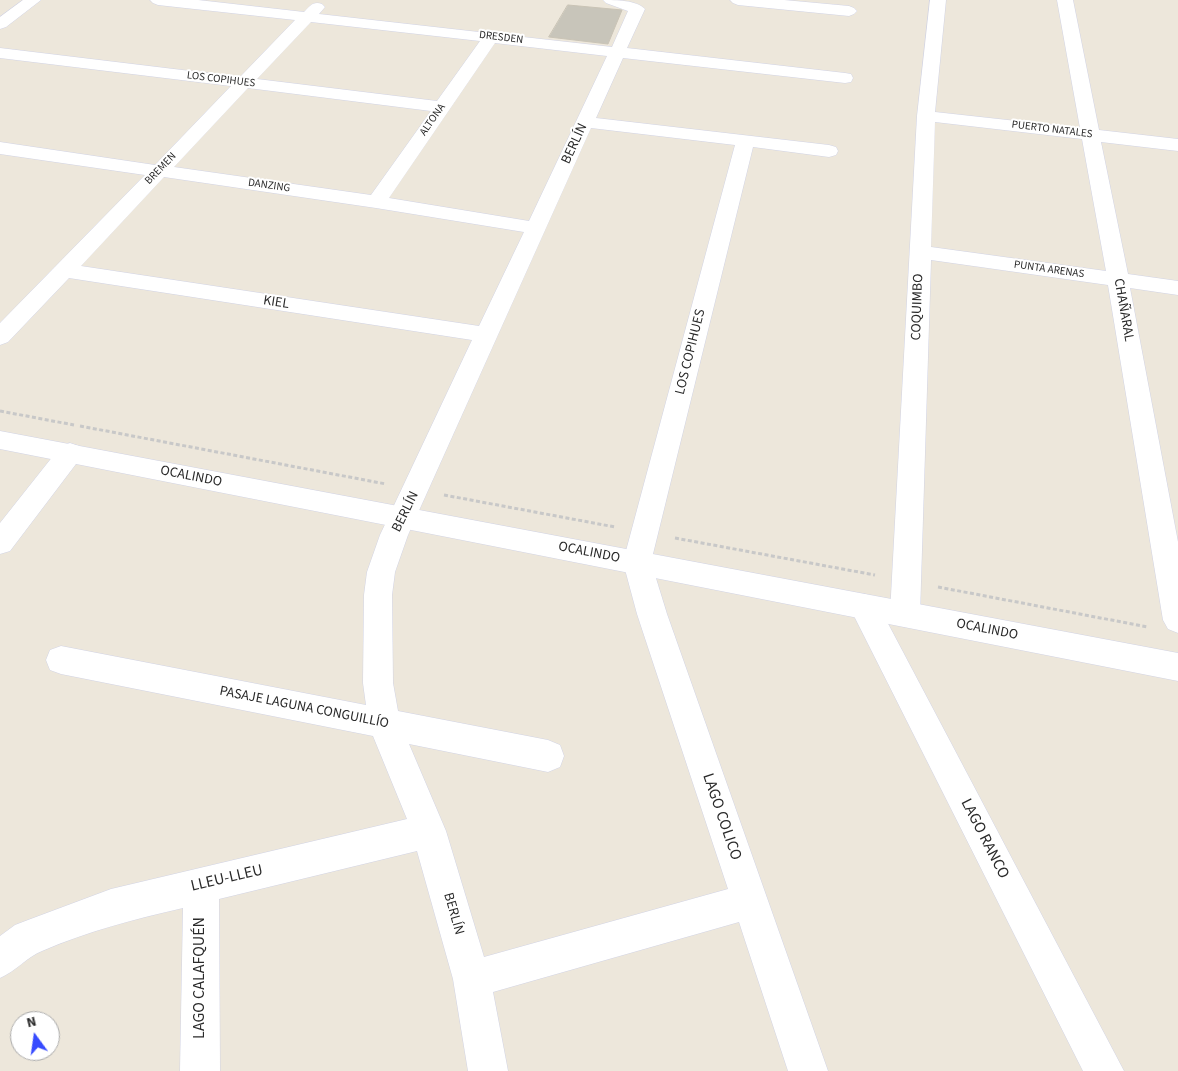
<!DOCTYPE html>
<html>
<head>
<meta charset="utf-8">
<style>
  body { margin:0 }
  #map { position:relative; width:1178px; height:1071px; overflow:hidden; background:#ede7db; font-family:"Source Sans 3",sans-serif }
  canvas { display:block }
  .north { position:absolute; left:10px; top:1011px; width:50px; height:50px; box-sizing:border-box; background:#fff; border:1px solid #aaa; border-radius:50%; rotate:346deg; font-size:14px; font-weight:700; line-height:20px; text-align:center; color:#2a2a2a }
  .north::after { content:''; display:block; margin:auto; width:18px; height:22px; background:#374bff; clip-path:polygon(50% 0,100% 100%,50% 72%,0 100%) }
</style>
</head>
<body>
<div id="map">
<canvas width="1178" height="1071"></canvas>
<div class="north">N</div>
</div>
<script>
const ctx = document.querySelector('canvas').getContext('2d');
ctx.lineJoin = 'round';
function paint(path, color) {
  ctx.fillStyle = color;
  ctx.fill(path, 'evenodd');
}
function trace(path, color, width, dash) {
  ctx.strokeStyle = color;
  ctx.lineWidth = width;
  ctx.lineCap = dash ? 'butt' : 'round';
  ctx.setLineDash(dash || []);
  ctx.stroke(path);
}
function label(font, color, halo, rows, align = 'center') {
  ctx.font = font + ' "Source Sans 3",sans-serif';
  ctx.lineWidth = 4;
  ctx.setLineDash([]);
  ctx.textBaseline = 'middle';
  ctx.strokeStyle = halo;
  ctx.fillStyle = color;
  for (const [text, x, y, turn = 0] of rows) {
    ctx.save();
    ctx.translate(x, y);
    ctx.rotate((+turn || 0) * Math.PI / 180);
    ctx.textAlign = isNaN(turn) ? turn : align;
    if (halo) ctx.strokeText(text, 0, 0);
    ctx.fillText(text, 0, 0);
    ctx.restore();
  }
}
const building = new Path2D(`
  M568 5 622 10 608 44 549 37Z`);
paint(building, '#c8c5ba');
trace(building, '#c9c3b5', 1);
const street = new Path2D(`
  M150 0H198L304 12C310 6 313 1 322 4L325 7 319 14 612 47 628 11 606 3 603 0C616 0 636 0 645 9L627 48 845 73 851 74 853 78 851 82 845 83 623 58 596 118 829 145 836 147 838 151 836 155 829 157 753 147 651 562 667 614 828 1071H788L739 922 493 992 508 1071H468L453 979 417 851 219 899 220 1071H180L183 908C135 919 88 931 42 951 27 957 16 971 0 978V936L15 925 28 920 111 889 407 819 373 736 61 674 50 670 46 660 50 650 61 646 366 705 363 683 364 595 367 572 380 535 472 340 69 278 8 342 0 345V323L145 175 0 154V142L155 165 231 86 0 58V48L240 77 295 20 158 5 153 3ZM311 22 480 41 437 101 257 79ZM495 43 607 56 529 221 389 198ZM248 88 431 111 371 195 174 167ZM591 128 735 145 623 562 637 614 728 889 484 957 446 831 409 744 548 772 560 767 564 756 560 745 548 740 398 711 393 683 392 595 395 572 408 535ZM164 177 376 208 524 232 479 326 81 266Z
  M730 0H784L849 6 854 8 857 11 854 14 849 16 738 5 733 3Z
  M930 0H946L935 112 1080 128 1057 0H1073L1099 130 1178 139V151L1101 142 1128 274 1178 281V295L1130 288 1178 542V633L1168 629 1163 620 1108 285 931 260 920 614 915 623 905 627 895 623 890 614 917 116ZM935 122 1082 139 1106 271 931 247Z
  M70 443 79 446 83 453 79 460 10 551 0 554V523L61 446Z
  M864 594 874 597 1124 1071H1083L849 606 854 597Z`);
const secondary = new Path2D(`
  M23 0H41L6 27 0 29V17Z
  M0 431 1178 653V681L0 449Z`);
trace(street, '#d1d3e4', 1);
trace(secondary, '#d1d3e4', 1);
trace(new Path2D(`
  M0 411 74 425
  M80 426 386 484
  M444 495 615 527
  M675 538 875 575
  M938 587 1148 627`), '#c8c8c8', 3, [4, 2.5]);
paint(street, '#fff');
paint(secondary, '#fff');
label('11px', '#2a2a2a', '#fff', [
  ["DRESDEN",501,38,7],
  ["LOS COPIHUES",221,80,7],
  ["ALTONA",433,120,-55],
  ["PUERTO NATALES",1052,130,7],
  ["BREMEN",161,169,-46],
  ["DANZING",269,186,8],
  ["PUNTA ARENAS",1049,270,8]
]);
label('14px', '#2a2a2a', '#fff', [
  ["BERLÍN",575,144,-65],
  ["KIEL",276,303,9],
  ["COQUIMBO",918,307,-88],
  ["CHAÑARAL",1123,310,80],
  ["LOS COPIHUES",691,352,-76],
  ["OCALINDO",191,477,11],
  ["BERLÍN",406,512,-64],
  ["OCALINDO",589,553,11],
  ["OCALINDO",987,630,11],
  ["PASAJE LAGUNA CONGUILLÍO",304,708,11],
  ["BERLÍN",453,914,74]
]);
label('16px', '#2a2a2a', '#fff', [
  ["LAGO COLICO",721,817,71],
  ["LAGO RANCO",984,839,63],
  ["LLEU-LLEU",227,879,-13],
  ["LAGO CALAFQUÉN",200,978,-90]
]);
</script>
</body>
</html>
